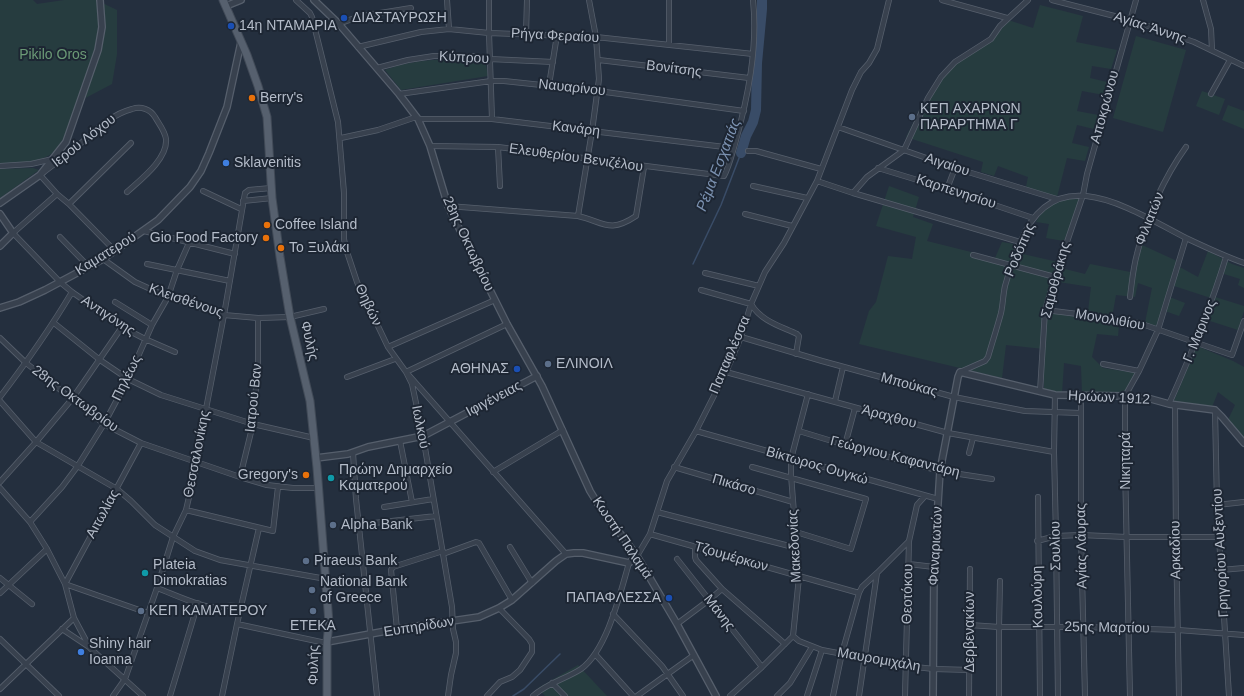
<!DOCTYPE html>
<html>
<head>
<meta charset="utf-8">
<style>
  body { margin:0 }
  canvas { display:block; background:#242f3e }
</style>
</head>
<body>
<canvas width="1244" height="696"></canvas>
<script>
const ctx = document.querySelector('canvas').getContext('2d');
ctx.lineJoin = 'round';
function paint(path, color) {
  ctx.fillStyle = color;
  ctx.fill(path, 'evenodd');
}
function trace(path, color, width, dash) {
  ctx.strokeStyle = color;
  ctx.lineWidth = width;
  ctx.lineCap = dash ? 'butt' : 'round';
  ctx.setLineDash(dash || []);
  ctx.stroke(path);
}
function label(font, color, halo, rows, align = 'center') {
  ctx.font = font + ' Arial,sans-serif';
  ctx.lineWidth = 4;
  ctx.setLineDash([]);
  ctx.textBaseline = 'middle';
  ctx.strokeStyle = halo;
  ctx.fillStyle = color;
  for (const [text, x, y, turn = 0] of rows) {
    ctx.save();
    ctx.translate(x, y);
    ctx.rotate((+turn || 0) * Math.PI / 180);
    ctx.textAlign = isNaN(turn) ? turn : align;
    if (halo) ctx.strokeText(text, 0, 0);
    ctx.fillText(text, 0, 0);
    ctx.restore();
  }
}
paint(new Path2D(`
  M0 0H33L37 4 64 0H96L117 10V54L112 84 76 103C73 112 66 138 61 145 48 163 21 163 0 164Z
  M1040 5 1083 16 1076 42 1117 50 1111 69 1092 66 1090 78 1107 82 1104 95 1082 91 1077 111 1098 115 1094 129 1077 125 1072 143 1089 147 1085 161 1067 158 1057 197 1026 187 1028 177 998 166 994 176 981 172 983 162 906 137 928 94 942 73 989 38 993 30 1000 31 1008 20 1033 28Z
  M1136 36 1186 50 1163 132 1113 118Z
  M449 59 485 60 488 76 401 90 385 70C406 62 426 60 449 59Z
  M1202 91 1225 99 1219 115 1196 106Z
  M1228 105 1244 111V129L1222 120Z
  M33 168 39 170 0 198V169Z
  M889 186 919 197 913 217 933 224 927 241 995 258 1002 242 1014 244V252L1058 262 1057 267 1085 274 1090 264 1135 273 1138 254 1142 245 1177 261 1176 265 1198 277 1208 251 1232 264 1244 268V288L1238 285 1240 279 1221 273 1212 296 1244 306V311L1238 330 1207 320 1214 299 1171 285 1167 296 1185 303 1179 316 1162 310 1156 326 1145 323 1152 288 1138 283 1135 297 1116 295 1111 323 1119 325 1118 336 1097 334 1092 357 1103 368 1136 373 1123 394 1082 393 1081 366 1064 363 1062 393 1044 390V349L1006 345 1002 378 859 344 869 311 876 302 888 256 912 259 916 237 876 226ZM1052 281 1091 287 1087 319 1043 311Z
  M1081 197 1064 241 1046 238 1049 224 1036 222C1048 202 1059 201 1081 197Z
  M1197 346 1233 361 1244 367V438L1228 420 1235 405 1218 392 1212 407 1173 403Z
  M578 665 607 696H545L538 688Z`), '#263c3f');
trace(new Path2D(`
  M693 264 721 205 741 153
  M513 696 524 689 560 654`), '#394c67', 1.5);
trace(new Path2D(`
  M741 153 746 136 753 122 756 110 757 63 762 9V0`), '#394c67', 10);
const minor = new Path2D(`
  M296 0 310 13 312 17 338 122 344 193V239L346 249 357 282 388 347 406 372 566 554
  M447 0 449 29
  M489 0V33L492 119
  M669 0V45
  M942 0 1007 18
  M1052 0 1130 20 1157 29 1194 42 1244 66
  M1203 0 1211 29 1212 50
  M339 24C361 14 387 12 411 8
  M526 34 527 0
  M358 47 421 32 449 29 489 33 596 37 753 54
  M599 60 749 78
  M377 68 408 60 434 56H472L490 59 553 62
  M549 85 557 35
  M399 94 491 81H504L598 91 744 111
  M1211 94 1230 60
  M418 119H492L733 148
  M838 127 955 168 1057 199
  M341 138 378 130 416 117
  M430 146 498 147 724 176C729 167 732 154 735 144 748 97 758 48 753 0
  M498 147 500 186
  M748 151H756L821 169
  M0 166 31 164 53 159
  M878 168 947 189 1033 218
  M817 181 852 90 861 72 869 63 877 49 889 0
  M753 186 807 198
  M947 189 955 168
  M203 191 241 209
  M853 193 867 177 904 150 928 98 941 77 955 62 991 39 1000 26 1028 0
  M57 194 13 233 60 282 72 292 122 327 145 339 175 352
  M243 201 272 198
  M69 204 131 143
  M448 206 578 216C604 222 609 234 636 216L644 167
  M745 214 792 226
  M578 216 592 131 599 79 596 37 589 0
  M144 231 235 254
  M60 237 89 267
  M115 251 69 204 57 194 40 175C54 164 68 154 81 143 96 130 112 114 132 109 141 106 150 109 155 117 159 124 165 131 166 139 168 159 140 180 127 192
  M973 255 1055 277
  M103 259 135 282 168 297 224 315 258 318 290 317 324 309
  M147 264 230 281
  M705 273 759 286
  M701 290 751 304C761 321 780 326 797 334L799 336 796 354
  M1130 297C1132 282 1133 268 1137 254 1145 219 1165 176 1186 147
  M115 302 152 325
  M1045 310 1094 316 1139 323 1232 355 1244 321
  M54 323 100 360 128 379 161 395 253 424 314 438
  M741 337 822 361 954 397 1025 411 1080 413
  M0 338 26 363 104 424 141 443 240 477 267 485 293 488H319
  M388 347 495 300
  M1103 364 1139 371
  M726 372 948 433 1054 452
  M960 372 985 361 988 357C992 343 997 328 1001 313 1003 304 1003 295 1005 286 1009 272 1014 257 1020 243 1054 157 1130 209 1186 238 1205 247 1224 256 1244 263
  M347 377 395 359
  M1040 392 1045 310 1055 277 1083 195 1087 174 1136 0
  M1055 395 1054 452 1056 536 1058 696
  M0 397C26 363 50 329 72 292
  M1081 397V535L1085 696
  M0 401 36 442 117 489 131 501 155 525 195 551 220 560 326 579
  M835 401 843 367
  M1169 404C1191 355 1211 307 1226 257
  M1175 405 1176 537 1179 696
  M1215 410 1217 505 1229 696
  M696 431 938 499
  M799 431 845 445 940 471 992 479
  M400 441 412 502
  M845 445 855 408
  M353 453 356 499 377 696
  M969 453 973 438
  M674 467 793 502
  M752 467 866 499 851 549 796 532
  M493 472 563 430
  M240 477 253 424 258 363V318
  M0 482 36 442 72 399 122 327
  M0 488 30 522 47 549 65 584 74 618 90 648 143 696
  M1038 497 1040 696
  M1217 505 1244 502
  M384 507 433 499
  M186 510 273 531 278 487
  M657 512 797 548
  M30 522 62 487 77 467 104 424 128 379 152 325 168 297 177 270 189 243
  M374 523 436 516
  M650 534 859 593
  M1037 541 1056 536 1081 535 1126 537H1219
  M510 547 532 583
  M695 547V557L696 560 722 589 785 644
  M443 554 476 542 479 543 512 600
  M637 556 650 534 667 481 696 431 726 372 741 337 751 304 765 272 784 243 817 181 853 193 1020 242
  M677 559 762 667
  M909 564 934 567
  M1221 570 1244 568
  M0 578 32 604
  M65 584 141 443
  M65 584 148 613
  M157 588C173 594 194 604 210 607 222 609 226 603 240 607
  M0 593 47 549
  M613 614 662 666 683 696
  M237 624 321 642H327
  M677 624 709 600 722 589
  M970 625 999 627H1084L1178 630 1244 635
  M62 629 89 647
  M397 629 391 570 393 567 443 551
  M793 636 799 641 822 650 906 666 934 669 970 670
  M0 639 59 696
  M595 654 633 696
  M552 683 565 696
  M0 689 74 618
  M113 696 125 679 157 588 173 537 186 510 197 463 206 409 224 315 245 193 249 190 271 188
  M170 696 198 603
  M222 696 237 624 259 528
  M448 696 451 675 456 653V642L453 629 452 607 443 554 423 436 412 384 406 372 507 324
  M487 696 500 682 512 677 520 670 532 652V644L529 639 499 608
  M533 696C547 683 566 679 581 669 607 650 620 594 629 563
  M637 696 694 655
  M730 696 762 667 793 636 799 577 791 475V459L808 394
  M777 696 790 683 812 647
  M807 696 822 650
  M833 696 842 653 859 593 862 587 877 573
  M859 696 877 573 909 541
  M905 696 909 541 917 505 925 496
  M969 696 970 569
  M999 696V627L1000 581
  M1130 696 1125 465V396L1139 371 1158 330 1186 238`);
const tertiary = new Path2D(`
  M314 0 339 24 399 94 418 119 430 146 448 206 507 324 542 386 590 491 598 504 637 556 677 624 716 696
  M226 6 241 0
  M0 203 40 175 66 142 98 50 102 27 100 0
  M0 214 13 233 0 246
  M0 308 19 302 45 290 103 259 158 220 190 187 201 171 209 153 227 107 241 42
  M316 458 348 454 368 447 423 436 537 376
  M327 642 397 629 479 617 499 608 512 600 556 561 566 554 574 553H583L629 563 637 556
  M933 696 934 567 940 471 958 377 960 372 1055 395 1125 396 1151 399 1169 404 1215 410 1222 417 1244 443`);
const primary = new Path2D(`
  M223 0 247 55 258 86 267 117 272 198 280 257 290 317 310 401 317 468 329 623 327 642V696`);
trace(minor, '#565f6c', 6);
trace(tertiary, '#565f6c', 8);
trace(primary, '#414a57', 9);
trace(minor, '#38414e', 4.5);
trace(tertiary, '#38414e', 5.5);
trace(primary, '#56606e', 7);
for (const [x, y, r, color] of [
  [344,18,4,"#1a4fb4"],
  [231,26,4,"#1a4fb4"],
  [252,98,4,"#e8710a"],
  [912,117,4,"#5c6f8a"],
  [226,163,4,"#3f7fe0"],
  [267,225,4,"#e8710a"],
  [266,238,4,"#e8710a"],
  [281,248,4,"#e8710a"],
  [548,364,4,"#5c6f8a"],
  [517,369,4,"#1a4fb4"],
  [306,475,4,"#e8710a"],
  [331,478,4,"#0f9aa8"],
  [333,525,4,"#5c6f8a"],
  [306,561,4,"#5c6f8a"],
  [145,573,4,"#0f9aa8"],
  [312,590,4,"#5c6f8a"],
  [669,598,4,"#1a4fb4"],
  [141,611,4,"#5c6f8a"],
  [313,611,4,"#5c6f8a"],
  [81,652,4,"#3f7fe0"]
]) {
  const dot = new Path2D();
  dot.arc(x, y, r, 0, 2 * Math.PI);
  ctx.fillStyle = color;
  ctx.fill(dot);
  trace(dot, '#1d2633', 1.5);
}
label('14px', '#b4bcc9', '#1d2633', [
  ["ΔΙΑΣΤΑΥΡΩΣΗ",352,18],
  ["14η ΝΤΑΜΑΡΙΑ",239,26],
  ["Berry's",260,98],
  ["ΚΕΠ ΑΧΑΡΝΩΝ",920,109],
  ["ΠΑΡΑΡΤΗΜΑ Γ",920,125],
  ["Sklavenitis",234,163],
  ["Coffee Island",275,225],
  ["Gio Food Factory",258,238,"right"],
  ["Το Ξυλάκι",289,248],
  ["ΕΛΙΝΟΙΛ",556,364],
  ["ΑΘΗΝΑΣ",509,369,"right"],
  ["Πρώην Δημαρχείο",339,470],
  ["Καματερού",339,486],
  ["Gregory's",298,475,"right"],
  ["Alpha Bank",341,525],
  ["Piraeus Bank",314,561],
  ["Plateia",153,565],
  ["Dimokratias",153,581],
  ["National Bank",320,582],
  ["of Greece",320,598],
  ["ΠΑΠΑΦΛΕΣΣΑ",661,598,"right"],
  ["ΚΕΠ ΚΑΜΑΤΕΡΟΥ",149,611],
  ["ΕΤΕΚΑ",313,626,"center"],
  ["Shiny hair",89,644],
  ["Ioanna",89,660]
], 'left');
label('14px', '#b4bcc9', '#1d2633', [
  ["Αγίας Άννης",1150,28,18],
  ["Ρήγα Φεραίου",555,36,3],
  ["Κύπρου",464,58,3],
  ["Βονίτσης",674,69,7],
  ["Ναυαρίνου",572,88,6],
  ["Αποκρώνου",1105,107,-75],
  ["Κανάρη",576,129,7],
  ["Ιερού Λόχου",84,141,-38],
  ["Ελευθερίου Βενιζέλου",576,158,8],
  ["Αιγαίου",947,165,18],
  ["Καρπενησίου",956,192,18],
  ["Φιλιατών",1150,219,-68],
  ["28ης Οκτωβρίου",468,244,65],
  ["Ροδόπης",1020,250,-67],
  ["Καματερού",106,254,-32],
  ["Σαμοθράκης",1056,280,-75],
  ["Κλεισθένους",186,301,19],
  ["Θηβών",368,305,65],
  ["Αντιγόνης",108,316,33],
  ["Μονολιθίου",1110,320,10],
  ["Γ. Μαρινος",1200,331,-68],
  ["Φυλής",309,341,77],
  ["Παπαφλέσσα",730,355,-67],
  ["Πηλέως",127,378,-64],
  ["Μπούκας",909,385,15],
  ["Ιατρού Βαν",254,398,-84],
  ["Ηρώων 1912",1109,398,3],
  ["28ης Οκτωβρίου",75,399,36],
  ["Ιφιγένειας",494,399,-28],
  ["Άραχθου",889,417,15],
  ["Ιωλκού",420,427,79],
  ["Θεσσαλονίκης",197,454,-79],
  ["Γεώργιου Καφαντάρη",895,457,14],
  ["Νικηταρά",1126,461,-90],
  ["Βίκτωρος Ουγκώ",817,466,16],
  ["Πικάσο",734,485,16],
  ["Αιτωλίας",103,514,-61],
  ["Κωστή Παλαμά",622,538,56],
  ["Μακεδονίας",795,546,-93],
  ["Φαναριωτών",936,546,-87],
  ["Σουλίου",1056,546,-91],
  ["Αγίας Λάυρας",1082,546,-91],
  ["Αρκαδίου",1176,550,-91],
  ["Γρηγορίου Αυξεντίου",1221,553,-93],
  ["Τζουμέρκων",731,557,16],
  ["Θεοτόκου",908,594,-89],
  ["Κουλούρη",1038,597,-91],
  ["Μάνης",719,613,52],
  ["Ευπηρίδων",419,627,-9],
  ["25ης Μαρτίου",1107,628,1],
  ["Δερβενακίων",970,632,-90],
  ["Μαυρομιχάλη",879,660,10],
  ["Φυλής",314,665,-89]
]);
label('14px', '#6b9a76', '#1d2633', [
  ["Pikilo Oros",53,55]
]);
label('italic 15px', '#7c92b1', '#1d2633', [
  ["Ρέμα Εσχατιάς",719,165,-69]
]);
</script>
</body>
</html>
